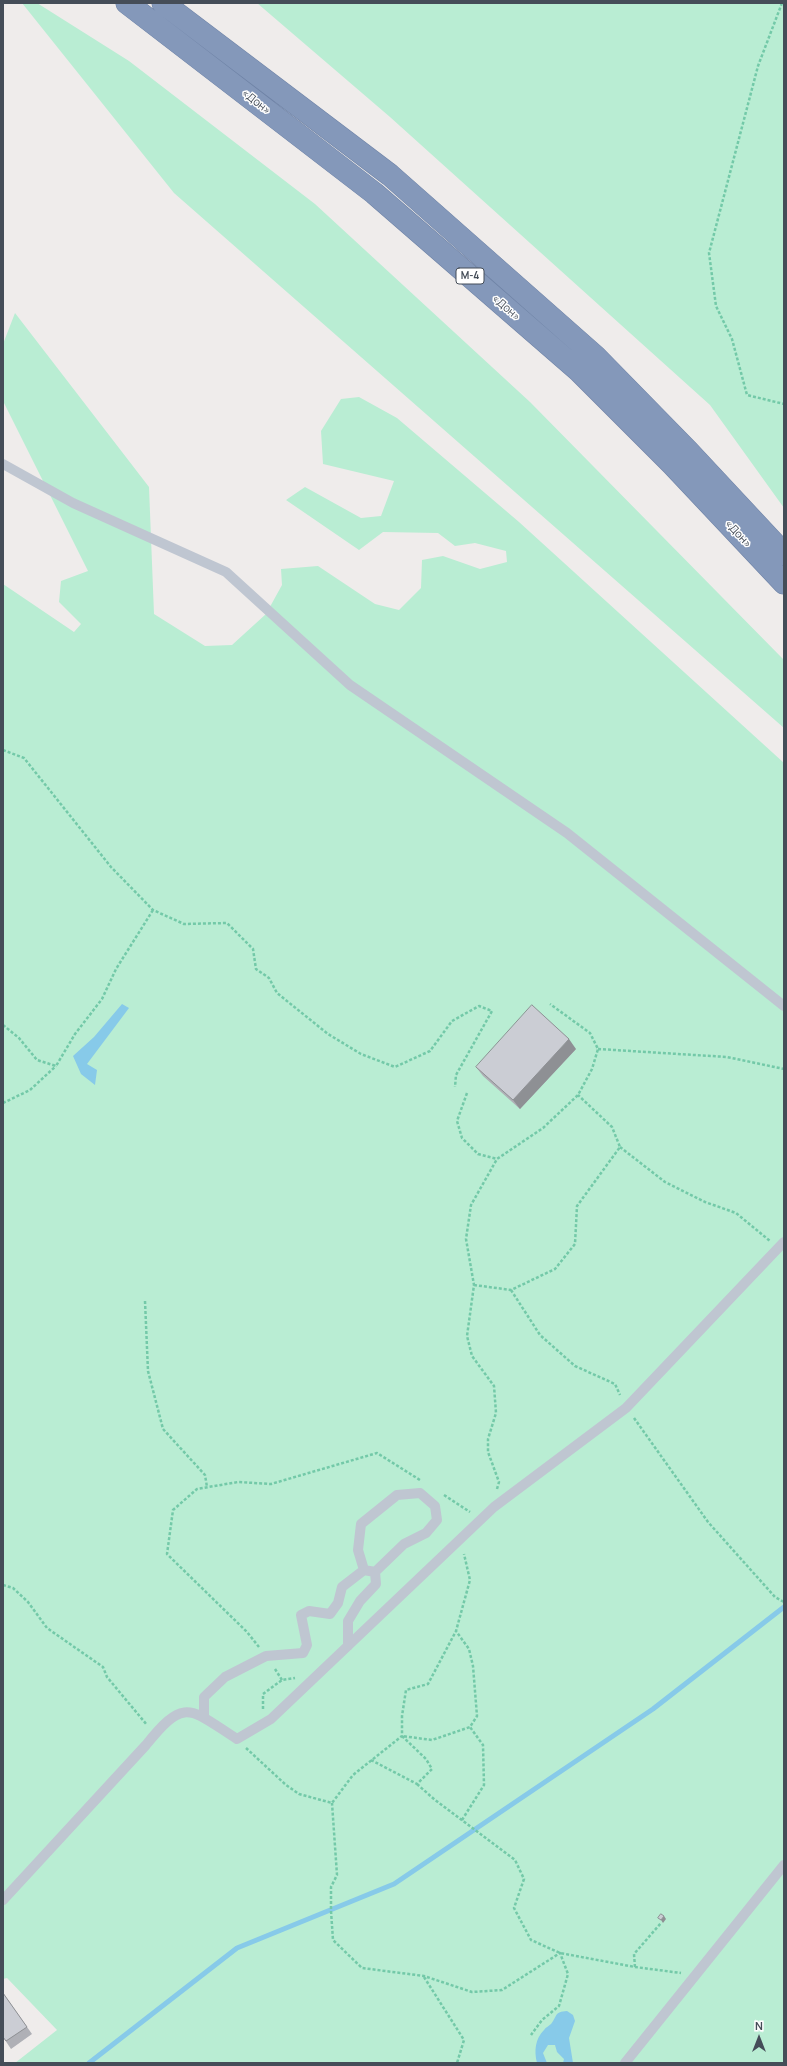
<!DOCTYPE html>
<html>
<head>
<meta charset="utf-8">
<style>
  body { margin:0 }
  #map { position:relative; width:787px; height:2066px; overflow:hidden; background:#efeceb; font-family:Manrope,sans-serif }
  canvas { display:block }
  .frame { position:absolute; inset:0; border:4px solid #454d58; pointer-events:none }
  .north { position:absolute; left:739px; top:2018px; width:40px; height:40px; -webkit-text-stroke:3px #fff; paint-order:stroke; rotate:0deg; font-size:11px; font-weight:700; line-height:16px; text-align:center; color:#454d58 }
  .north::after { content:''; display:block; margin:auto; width:14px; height:18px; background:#454d58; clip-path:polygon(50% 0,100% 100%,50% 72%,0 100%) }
</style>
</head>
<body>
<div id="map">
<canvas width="787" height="2066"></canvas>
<div class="frame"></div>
<div class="north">N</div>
</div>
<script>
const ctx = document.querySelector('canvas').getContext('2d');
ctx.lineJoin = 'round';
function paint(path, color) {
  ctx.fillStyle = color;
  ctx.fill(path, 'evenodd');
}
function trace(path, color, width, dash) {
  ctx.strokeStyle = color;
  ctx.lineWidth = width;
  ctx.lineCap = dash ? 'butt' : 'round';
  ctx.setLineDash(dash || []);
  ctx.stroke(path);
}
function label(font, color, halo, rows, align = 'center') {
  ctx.font = font + ' Manrope,sans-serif';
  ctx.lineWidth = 3;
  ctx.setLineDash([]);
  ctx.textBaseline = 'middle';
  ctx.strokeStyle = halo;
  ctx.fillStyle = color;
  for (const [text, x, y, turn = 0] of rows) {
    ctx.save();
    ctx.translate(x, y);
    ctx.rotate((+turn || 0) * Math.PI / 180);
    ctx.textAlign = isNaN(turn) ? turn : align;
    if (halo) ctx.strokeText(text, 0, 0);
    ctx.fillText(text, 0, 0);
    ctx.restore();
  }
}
paint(new Path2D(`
  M22 3H37L129 61 315 204 530 402 784 660V728L174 193Z
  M257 3H784V508L710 405 390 117Z
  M15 313 149 487 154 614 205 646 232 645 266 614 282 585 281 569 318 566 375 604 399 610 421 588 422 560 443 556 480 569 507 562 506 551 475 543 455 546 438 533 383 532 359 550 286 500 305 487 361 518 381 516 394 481 323 464 321 431 341 399 359 397 397 418 519 522 784 763V2063H15L57 2030 7 1978 3 1979V584L74 632 81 624 59 602 61 581 88 571 3 401V344Z`), '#b9edd3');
paint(new Path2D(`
  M122 1004 129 1008 87 1064 97 1070 95 1085 81 1074 73 1056 94 1037Z
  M567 2011 573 2015 575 2021 569 2038 573 2063H563L564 2059 557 2052 555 2045H548L543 2053 547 2063H537C534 2051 535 2039 544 2030 546 2027 549 2026 551 2024 558 2015 554 2012 567 2011Z`), '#87cae9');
trace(new Path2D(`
  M89 2063 237 1948 394 1884 653 1709 784 1607`), '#87cae9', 5);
const highway = new Path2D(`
  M127 3 374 193 579 371 672 464 784 583
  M163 3 390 175 595 356 689 452 784 554`);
trace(highway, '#6f83a6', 23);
trace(new Path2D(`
  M782 3 758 66 709 253 716 306 732 339 747 395 784 404
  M3 750 24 758 111 867 153 910 184 924 227 923 253 949 256 969 269 978 277 993 328 1034 361 1054 395 1067 430 1051 452 1021 479 1006 492 1011 456 1075 455 1087
  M3 1025 19 1038 37 1060 56 1066 75 1034 102 999 116 969 153 910
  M598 1049 727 1057 784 1069
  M467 1093 457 1121 462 1138 478 1154 497 1159
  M3 1103 30 1090 56 1066
  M620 1147 665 1182 705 1202 736 1213 770 1241
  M474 1285 511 1290 555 1269 575 1244 577 1206 620 1147 612 1127 578 1095
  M511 1290 540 1335 575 1366 615 1384 620 1395
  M145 1301 148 1371 163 1429 205 1475 207 1487
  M634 1418 708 1522 775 1597 784 1602
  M497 1489 499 1482 488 1452V1439L496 1413 494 1386 472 1356 467 1336 474 1285 466 1239 471 1205 497 1159 543 1128 578 1095 592 1069 598 1049 590 1033 550 1004
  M444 1495 470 1512
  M3 1585 13 1588 28 1602 47 1628 103 1667 107 1677 147 1725
  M259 1647 247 1632 167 1554 173 1510 197 1489 238 1482 271 1484 377 1453 420 1480
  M275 1669 282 1680
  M263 1709V1694L282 1680 295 1678
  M246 1748 286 1785 299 1794 332 1803 353 1775 402 1736V1716L406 1690 428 1684 456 1631 470 1580 464 1554
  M371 1760 417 1784 432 1769 426 1759 402 1736 432 1740 470 1727 477 1716 473 1666 469 1649 456 1631
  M417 1784 435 1800 515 1860 524 1879 514 1908 531 1940 560 1953 635 1967 681 1973
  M462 1820 484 1785 483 1745 470 1727
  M331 1909V1887L337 1875 332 1803
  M331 1911 333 1940 362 1968 424 1976 472 1992 502 1990 560 1953 568 1974 559 2006 542 2020 531 2035
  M635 1967 634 1954 661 1923
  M424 1977 464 2040 457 2063`), '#73c9a8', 2.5, [3, 2]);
trace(new Path2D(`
  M3 464 73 503 226 572 350 685 567 833 784 1006
  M364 1570 358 1550 361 1524 397 1495 420 1493 435 1506 437 1520 426 1533 404 1544 375 1572
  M204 1717V1697L225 1677 266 1656 303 1653 307 1645 301 1615 309 1611 330 1614 338 1603 342 1587 364 1570 375 1572 376 1584 360 1601 348 1621V1646
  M3 1900 146 1745C185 1696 190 1709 237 1739L271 1719 494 1507 626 1408 784 1242
  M625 2063 784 1865`), '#bfc6d1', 10);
trace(highway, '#8498ba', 22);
paint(new Path2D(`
  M576 1049 520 1109 483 1076 476 1067Z
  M3 1993 32 2034 11 2049 3 2037Z`), '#afb0b6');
paint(new Path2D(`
  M569 1039 576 1049 520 1109 513 1100Z
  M664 1916 666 1919 663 1923 661 1920Z`), '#8e9094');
const building = new Path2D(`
  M532 1005 569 1039 513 1100 476 1067Z
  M661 1914 664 1916 661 1920 658 1918Z
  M3 1993 27 2027 6 2041 3 2037Z`);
paint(building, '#cbcdd4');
trace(building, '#8e9094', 1);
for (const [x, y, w] of [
  [470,276,28]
]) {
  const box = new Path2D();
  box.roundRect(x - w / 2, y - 8, w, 16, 3);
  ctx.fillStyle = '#fff';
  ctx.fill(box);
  trace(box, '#454d58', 1);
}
label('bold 10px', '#454d58', null, [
  ["М-4",470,276]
]);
label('11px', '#454d58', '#fff', [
  ["«Дон»",256,102,38],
  ["«Дон»",506,308,41],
  ["«Дон»",738,534,47]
]);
</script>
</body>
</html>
